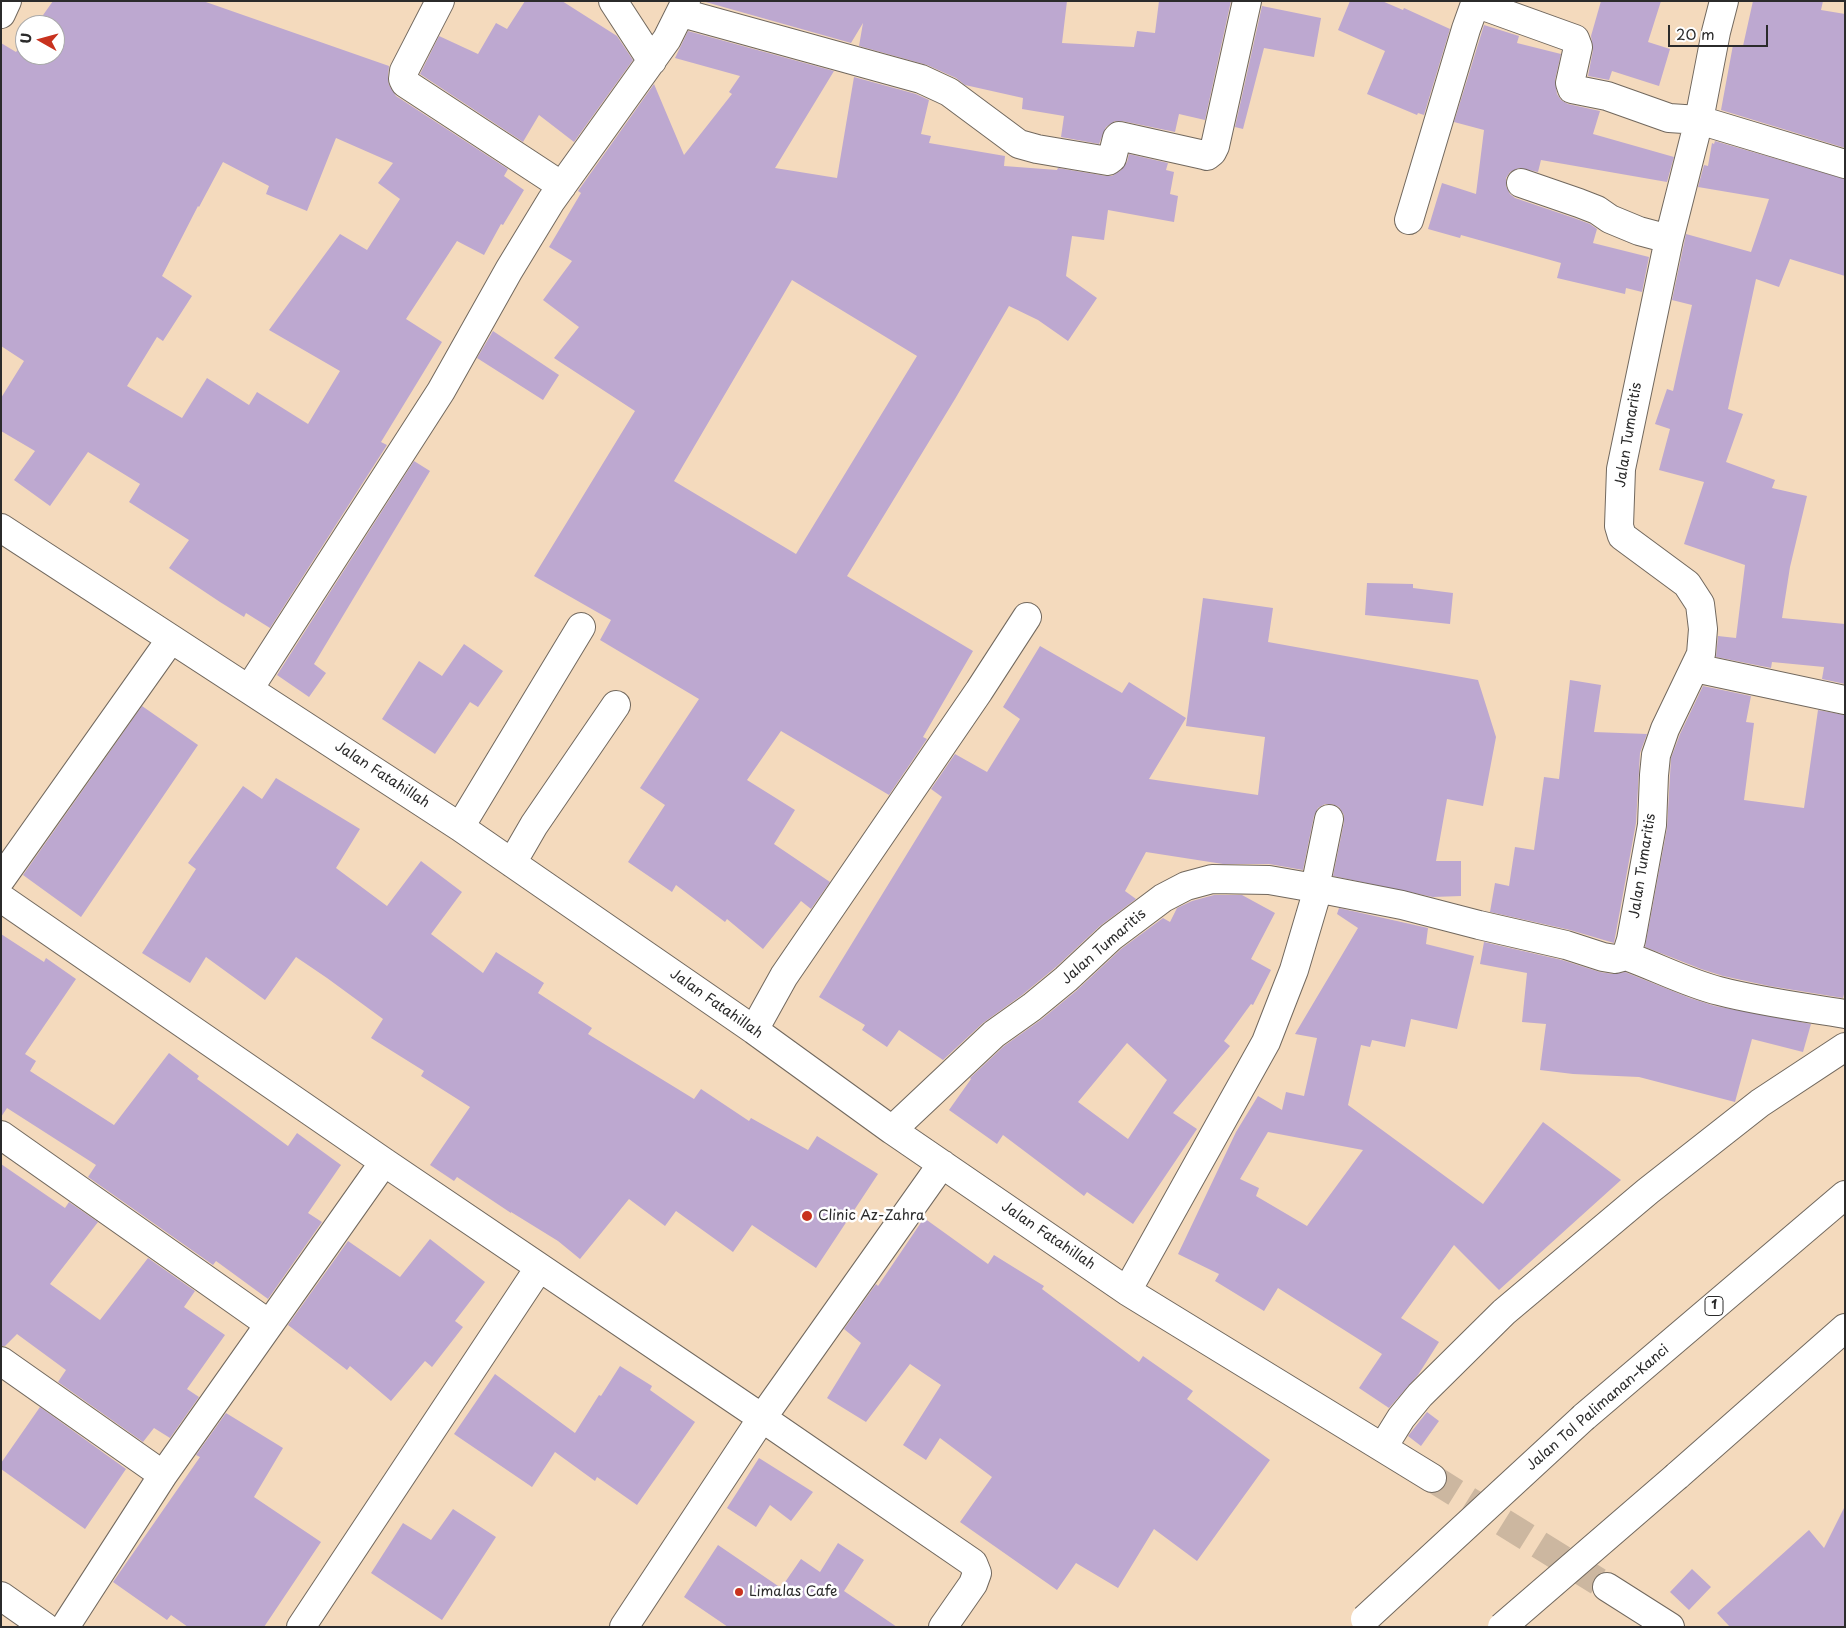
<!DOCTYPE html>
<html>
<head>
<meta charset="utf-8">
<style>
  body { margin:0 }
  #map { position:relative; width:1846px; height:1628px; overflow:hidden; background:#f4dabd; font-family:"Playpen Sans",sans-serif }
  canvas { display:block }
  .frame { position:absolute; inset:0; border:2px solid #2b2b2b; pointer-events:none }
  .north { position:absolute; left:15px; top:15px; width:50px; height:50px; box-sizing:border-box; background:#fff; border:1px solid #aaa; border-radius:50%; rotate:277deg; font-size:14px; font-weight:700; line-height:20px; text-align:center; color:#2b2b2b }
  .north::after { content:''; display:block; margin:auto; width:18px; height:22px; background:#c8321e; clip-path:polygon(50% 0,100% 100%,50% 72%,0 100%) }
  .scale { position:absolute; left:1668px; top:25px; width:100px; height:22px; box-sizing:border-box; border:2px solid #2b2b2b; border-top:0; padding-left:6px; font-size:15px; line-height:18px; white-space:nowrap; color:#2b2b2b; -webkit-text-stroke:4px #fff; paint-order:stroke }
</style>
</head>
<body>
<div id="map">
<canvas width="1846" height="1628"></canvas>
<div class="frame"></div>
<div class="north">U</div>
<div class="scale">20 m</div>
</div>
<script>
const ctx = document.querySelector('canvas').getContext('2d');
ctx.lineJoin = 'round';
function paint(path, color) {
  ctx.fillStyle = color;
  ctx.fill(path, 'evenodd');
}
function trace(path, color, width, dash) {
  ctx.strokeStyle = color;
  ctx.lineWidth = width;
  ctx.lineCap = dash ? 'butt' : 'round';
  ctx.setLineDash(dash || []);
  ctx.stroke(path);
}
function label(font, color, halo, rows, align = 'center') {
  ctx.font = font + ' "Playpen Sans",sans-serif';
  ctx.lineWidth = 5;
  ctx.setLineDash([]);
  ctx.textBaseline = 'middle';
  ctx.strokeStyle = halo;
  ctx.fillStyle = color;
  for (const [text, x, y, turn = 0] of rows) {
    ctx.save();
    ctx.translate(x, y);
    ctx.rotate((+turn || 0) * Math.PI / 180);
    ctx.textAlign = isNaN(turn) ? turn : align;
    if (halo) ctx.strokeText(text, 0, 0);
    ctx.fillText(text, 0, 0);
    ctx.restore();
  }
}
paint(new Path2D(`
  M53 1H203L389 66 388 77 389 85 396 96 508 169 504 176 524 190 503 225 501 224 484 255 457 241 406 319 442 342 381 442 387 445 270 628 246 613 244 617 220 602 169 568 189 540 129 502 140 484 88 452 50 506 14 480 35 451 1 431V398L24 361 1 346V43L16 52 25 40V55H55V25H36ZM336 138 393 163 378 183 400 199 367 250 340 234 269 330 340 371 308 424 257 392 249 405 207 378 182 418 127 386 157 337 163 341 192 296 162 276 198 206 199 207 223 162 269 186 266 194 307 211Z
  M525 1H562L617 36 633 60 574 142 539 115 523 142 420 74 439 36 478 54 496 23 507 29Z
  M702 1H1067L1062 43 1134 47 1137 31 1155 33 1159 1H1231L1205 120 1179 114 1175 132 1122 121H1115L1106 127 1099 144 1061 137 1064 116 1022 109 1023 98 965 85 956 78 927 65 859 46 863 23 851 43Z
  M1350 1H1382L1403 10 1404 8 1450 29 1424 115 1418 113 1417 115 1367 94 1385 51 1338 30Z
  M1601 1H1661L1648 42 1670 49 1659 86 1612 71 1609 80 1588 76 1593 50 1591 36Z
  M1753 1H1823L1821 10 1845 14V148L1721 110 1733 45 1743 46Z
  M1262 6 1321 18 1314 57 1264 48 1243 129 1235 127Z
  M1484 25 1519 36 1517 43 1561 54 1555 80 1557 94 1561 100 1568 104 1600 111 1593 134 1674 157 1667 182 1541 160 1538 172 1519 168 1510 172 1506 178V186L1510 194 1515 198 1574 218 1590 224 1597 229 1593 243 1649 257 1642 292 1626 288 1625 294 1557 278 1561 263 1461 235 1460 238 1428 229 1442 183 1476 194 1484 130 1454 122Z
  M688 31 834 71 775 168 837 178 854 77 916 94 929 100 921 134 931 136 929 143 1005 156 1004 166 1057 170 1058 168 1106 176H1112L1121 170 1127 162 1129 154 1168 163 1166 170 1174 172 1170 194 1178 196 1174 222 1108 210 1104 240 1072 236 1066 276 1097 298 1068 341 1038 320 1009 306 955 399 847 576 973 651 923 737 927 739 889 795 781 731 747 780 795 810 774 844 830 882 811 909 801 901 763 949 727 919 725 922 676 885 672 892 628 862 665 805 640 788 699 699 600 640 611 620 534 576 635 411 554 358 579 327 543 300 572 261 549 247 581 193 578 191 654 84 684 155 732 94 729 92 740 76 675 58ZM792 280 917 356 796 554 674 481Z
  M1715 141 1845 179V276L1790 259 1779 287 1756 279 1728 409 1743 414 1726 462 1775 480 1772 488 1807 496 1790 567 1782 618 1845 624V684L1822 679 1824 667 1772 662 1771 668 1716 657 1718 636 1736 638 1745 565 1684 544 1704 482 1659 470 1670 429 1655 424 1667 389 1673 391 1692 305 1672 300 1686 234 1751 252 1769 199 1698 187 1704 165 1708 166 1712 143 1714 144Z
  M493 331 559 375 543 400 477 358Z
  M414 461 430 471 314 664 326 673 309 697 277 675Z
  M1367 583 1413 584V588L1453 593 1450 624 1365 615Z
  M1203 598 1273 608 1268 642 1478 680 1496 737 1483 806 1447 799 1436 861H1461V896L1433 897 1333 876 1344 822V815L1339 807 1332 804H1325L1318 808 1314 816 1303 870 1269 864H1223L1146 852 1125 891 1136 899 1100 926 1056 967 1022 995 983 1023 943 1060 899 1030 887 1047 862 1030 865 1025 819 997 942 797 931 789 955 754 987 772 1020 719 1003 707 1040 646 1122 693 1129 682 1186 718 1149 779 1258 795 1265 737 1186 726Z
  M464 644 503 671 478 707 470 702 435 754 382 719 419 661 442 676Z
  M1570 680 1601 685 1594 732 1647 734 1640 753 1636 823 1614 943 1570 930 1490 912 1495 883 1509 886 1515 847 1534 850 1544 777 1559 779Z
  M1703 686 1751 696 1746 722 1754 723 1744 800 1804 808 1818 710 1845 715V990L1843 998 1769 986 1723 976 1701 969 1645 947 1667 828 1671 758 1680 734Z
  M142 706 198 745 81 917 23 875Z
  M276 778 360 829 336 868 387 906 421 861 462 892 431 934 483 973 496 952 544 983 538 993 592 1028 588 1034 694 1099 701 1089 749 1121 751 1118 808 1150 817 1136 878 1174 816 1268 752 1225 733 1252 676 1211 665 1226 629 1199 580 1259 558 1241 511 1212V1213L457 1177 454 1181 430 1165 470 1107 421 1076 424 1071 371 1038 383 1019 327 978 296 957 265 1000 206 957 190 983 142 953 196 869 188 863 243 786 262 799Z
  M1214 895H1242L1275 913 1251 959 1271 970 1253 1005 1251 1004 1224 1041 1230 1046 1173 1113 1197 1129 1133 1224 1087 1192 1084 1196 1003 1135 997 1144 949 1110 971 1079 970 1078 1004 1046 1042 1019 1076 991 1121 949 1163 918 1170 922 1177 908 1192 901ZM1127 1043 1167 1080 1128 1139 1078 1102Z
  M1339 908 1428 928 1426 944 1474 956 1457 1029 1411 1019 1405 1047 1372 1040 1370 1047 1361 1045 1348 1105 1483 1204 1543 1122 1621 1180 1499 1290 1454 1245 1401 1318 1439 1342 1418 1375 1389 1408 1359 1388 1382 1354 1278 1288 1264 1311 1215 1281 1219 1274 1178 1254 1236 1132 1258 1096 1282 1110 1286 1092 1304 1096 1317 1038 1295 1034 1358 928 1337 914ZM1268 1132 1363 1150 1307 1226 1256 1196 1259 1188 1240 1179Z
  M1 934 44 962 46 958 76 979 25 1054 36 1061 30 1071 114 1125 169 1053 199 1076 197 1079 288 1146 297 1133 341 1165 308 1213 322 1222 268 1299 216 1261 213 1265 88 1177 96 1165 7 1108 1 1117Z
  M1484 942 1562 960 1600 972 1613 974 1625 972 1690 998 1715 1006 1811 1024 1803 1052 1752 1039 1735 1102 1639 1077 1573 1074 1540 1070 1546 1024 1522 1022 1527 973 1480 964Z
  M1 1164 65 1208 69 1202 98 1222 50 1284 100 1320 148 1258 195 1291 184 1307 225 1335 187 1389 199 1397 170 1438 154 1428 143 1442 58 1382 66 1370 17 1334 5 1346H1Z
  M924 1218 988 1264 994 1255 1044 1286 1042 1289 1139 1362 1143 1356 1193 1391 1187 1399 1270 1460 1197 1561 1154 1529 1118 1588 1076 1563 1057 1590 960 1522 992 1477 940 1438 926 1460 903 1445 941 1385 910 1364 866 1422 827 1398 861 1343 844 1329 876 1284 878 1286Z
  M430 1239 485 1282 455 1321 463 1327 432 1367 425 1361 391 1401 350 1366 347 1370 288 1325 348 1241 400 1277Z
  M620 1366 652 1386 650 1390 695 1422 637 1505 597 1477 595 1481 555 1452 532 1487 454 1434 495 1374 575 1433 599 1395 601 1396Z
  M40 1407 126 1469 85 1529 1 1469V1463Z
  M1427 1412 1439 1421 1421 1446 1408 1436Z
  M226 1413 283 1448 254 1497 321 1542 264 1627H188L171 1615 167 1620 113 1582 200 1457 196 1455Z
  M759 1458 813 1492 791 1521 770 1505 756 1527 727 1508Z
  M1845 1506V1627H1730L1717 1613 1809 1530 1824 1548Z
  M453 1509 496 1537 442 1620 371 1573 403 1523 431 1540Z
  M838 1543 864 1560 844 1591 897 1627H728L684 1597 718 1545 781 1588 801 1559 820 1572Z
  M1692 1569 1711 1587 1689 1610 1670 1592Z`), '#bda8d0');
trace(new Path2D(`
  M1432 1478 1607 1587`), '#ccb7a0', 28, [28, 14]);
const minor = new Path2D(`
  M440 1 404 71 403 79 405 83 562 186
  M613 1 652 61
  M1475 3 1575 39 1578 47 1570 83 1572 89 1607 96 1669 118 1699 120 1845 164
  M682 13 921 79 949 92 1019 144 1037 149 1108 161 1112 158 1117 138 1119 136 1204 155 1207 156 1212 152 1215 146 1247 1
  M1 14 7 1
  M1521 183 1579 203 1597 210 1610 219 1639 231 1669 239
  M1409 220 1466 29 1476 1
  M1 528 460 827 754 1030 892 1130 1127 1291 1432 1478
  M1695 668 1845 700
  M249 689 441 391 509 270 551 201 667 39 686 1
  M460 827 581 627
  M512 863 534 825 616 705
  M1 879 171 639
  M1315 888 1329 819
  M1 898 384 1162 762 1418 973 1563 977 1573 973 1584 943 1627
  M1626 956C1657 967 1687 983 1719 991 1761 1002 1803 1007 1845 1014
  M754 1030 784 976 979 691 1027 617
  M892 1130 994 1034 1032 1007 1066 979 1111 937 1163 898 1186 886 1212 879 1269 880 1326 890 1402 905 1479 925 1566 945 1603 957 1615 959 1626 956 1631 940 1652 825 1654 775 1656 755 1665 729 1701 654 1703 629 1700 604 1687 584 1622 536 1619 526 1621 469 1669 239 1699 120 1716 32 1724 1
  M1 1135 269 1324
  M1127 1291 1266 1042 1294 970 1318 889
  M1 1361 163 1475
  M1383 1447 1401 1418 1420 1395 1504 1312 1648 1191 1760 1103 1845 1047
  M1607 1587 1670 1627
  M1 1596 45 1627
  M65 1627 163 1475 384 1162
  M301 1627 539 1268
  M624 1627 762 1418 942 1164`);
const highway = new Path2D(`
  M1584 1417 1845 1195
  M1677 1476 1845 1328`);
trace(minor, '#71685e', 30);
trace(highway, '#71685e', 30);
trace(minor, '#fff', 28);
trace(highway, '#fff', 28);
const highwayBridge = new Path2D(`
  M1365 1619 1584 1417
  M1502 1627 1677 1476`);
trace(highwayBridge, '#71685e', 30, []);
trace(highwayBridge, '#fff', 28);
for (const [x, y, r, color] of [
  [807,1216,6,"#c8321e"],
  [739,1592,5,"#c8321e"]
]) {
  const dot = new Path2D();
  dot.arc(x, y, r, 0, 2 * Math.PI);
  ctx.fillStyle = color;
  ctx.fill(dot);
  trace(dot, '#fff', 2);
}
for (const [x, y, w] of [
  [1714,1306,18]
]) {
  const box = new Path2D();
  box.roundRect(x - w / 2, y - 9.5, w, 19, 4);
  ctx.fillStyle = '#fff';
  ctx.fill(box);
  trace(box, '#2b2b2b', 1);
}
label('bold 12px', '#2b2b2b', null, [
  ["1",1714,1306]
]);
label('14px', '#2b2b2b', '#fff', [
  ["Jalan Tumaritis",1629,435,-81],
  ["Jalan Fatahillah",382,775,33],
  ["Jalan Tumaritis",1643,866,-81],
  ["Jalan Tumaritis",1104,947,-41],
  ["Jalan Fatahillah",716,1004,35],
  ["Jalan Fatahillah",1048,1236,34],
  ["Jalan Tol Palimanan–Kanci",1598,1408,-41]
]);
label('14px', '#2b2b2b', '#fff', [
  ["Clinic Az-Zahra",818,1216],
  ["Limalas Cafe",749,1592]
], 'left');
</script>
</body>
</html>
